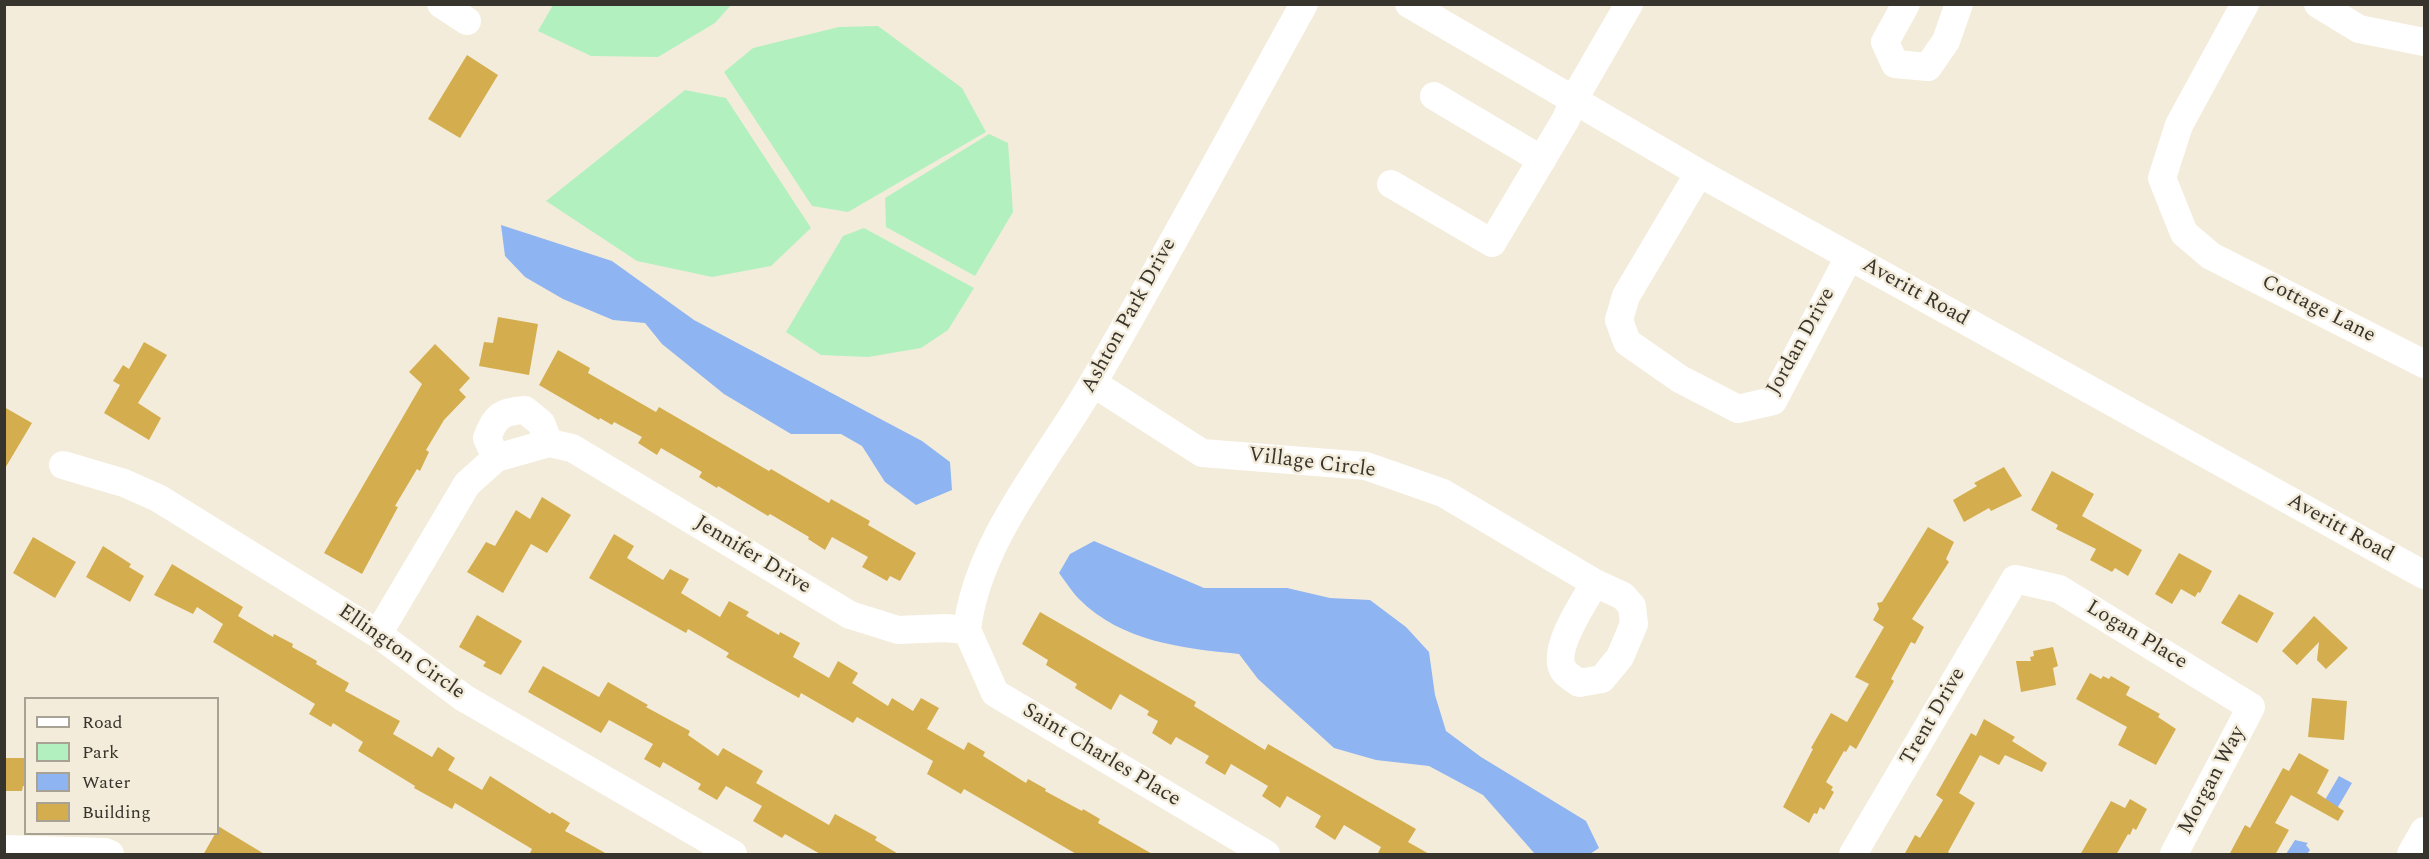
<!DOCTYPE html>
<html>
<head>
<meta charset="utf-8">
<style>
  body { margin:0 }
  #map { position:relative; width:2429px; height:859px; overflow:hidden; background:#f4ecda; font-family:Spectral,serif }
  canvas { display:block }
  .frame { position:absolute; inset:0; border:6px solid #37342d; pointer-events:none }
  .legend { position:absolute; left:24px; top:697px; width:195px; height:138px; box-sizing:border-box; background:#f4ecda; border:2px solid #a8a295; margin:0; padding:8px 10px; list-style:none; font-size:18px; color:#37342d }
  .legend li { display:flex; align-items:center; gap:12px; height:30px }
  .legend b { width:30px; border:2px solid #a8a295 }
</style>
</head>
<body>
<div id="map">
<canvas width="2429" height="859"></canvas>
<div class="frame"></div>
<ul class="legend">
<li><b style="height:8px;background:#fff"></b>Road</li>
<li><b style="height:16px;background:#b2f1bf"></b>Park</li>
<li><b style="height:16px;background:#8eb4f1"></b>Water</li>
<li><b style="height:16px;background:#d4ae4e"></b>Building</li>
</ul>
</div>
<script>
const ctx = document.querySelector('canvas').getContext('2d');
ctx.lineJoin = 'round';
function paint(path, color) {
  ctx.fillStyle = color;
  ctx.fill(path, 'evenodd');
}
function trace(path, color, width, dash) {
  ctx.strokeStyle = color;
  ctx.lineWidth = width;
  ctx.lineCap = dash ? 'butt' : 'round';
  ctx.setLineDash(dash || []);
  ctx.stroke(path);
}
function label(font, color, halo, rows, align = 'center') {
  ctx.font = font + ' Spectral,serif';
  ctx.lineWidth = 5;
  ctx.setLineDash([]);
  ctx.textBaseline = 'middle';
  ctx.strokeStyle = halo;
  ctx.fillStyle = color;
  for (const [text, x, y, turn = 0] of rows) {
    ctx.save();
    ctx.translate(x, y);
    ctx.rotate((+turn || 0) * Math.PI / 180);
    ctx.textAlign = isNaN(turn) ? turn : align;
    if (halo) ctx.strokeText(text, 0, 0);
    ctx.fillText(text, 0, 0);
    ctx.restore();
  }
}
paint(new Path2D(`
  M553 5V4L731 5 715 23 658 57 591 56 538 31Z
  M878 26 962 88 986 132 848 212 812 206 724 72 753 48 839 27Z
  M685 90 726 98 811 228 771 266 712 277 637 261 546 201Z
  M989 134 1008 143 1013 212 975 276 886 227 885 198Z
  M864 228 974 288 948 330 921 348 868 357 821 355 786 332 843 236Z`), '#b2f1bf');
paint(new Path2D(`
  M501 225 612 261 694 320 922 441 950 462 952 490 916 505 885 482 862 446 841 434H791L724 394 662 344 645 323 613 320 563 299 525 277 505 256Z
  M1094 541 1204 588H1287L1330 598 1370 600 1406 627 1429 652 1435 695 1446 731 1481 757 1586 821 1599 848 1590 854H1535L1483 795 1429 766 1376 760 1334 748 1258 679 1239 654C1182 648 1122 642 1079 599 1072 592 1066 582 1059 573L1070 554Z
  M2339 776 2352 783 2335 812 2322 805Z
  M2295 840 2308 843 2306 845 2310 850 2307 854H2286Z`), '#8eb4f1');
paint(new Path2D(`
  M467 55 498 75 460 138 428 119Z
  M498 317 538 324 529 375 479 366 484 342 493 343Z
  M144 342 167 355 138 403 161 418 149 440 104 413 120 385 113 381 123 365 129 369Z
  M435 344 470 378 459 390 466 397 444 420 426 450 429 452 420 471 417 469 395 506 398 507 362 574 324 553 422 384 409 372Z
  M558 350 590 368 588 373 656 412 659 407 769 471 771 469 829 503 831 499 870 521 868 525 916 553 900 581 890 576 887 581 862 567 868 557 832 537 825 550 808 539 809 537 770 514 768 516 718 486 717 488 699 477 702 472 661 448 657 455 638 443 642 437 614 422 612 425 600 418 599 420 539 385Z
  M4 407 32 423 4 470Z
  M2004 467 2022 496 1991 511 1989 508 1964 522 1953 500 1977 486 1974 483Z
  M2052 471 2094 494 2082 516 2142 550 2128 576 2115 568 2112 572 2090 560 2096 549 2056 529 2058 525 2031 510Z
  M542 497 571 515 547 553 531 544 503 593 467 572 486 542 495 546 516 510 530 519Z
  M1928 527 1954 542 1946 559 1949 562 1912 619 1924 627 1915 644 1911 642 1891 679 1894 681 1856 749 1850 745 1846 752 1844 751 1826 782 1833 787 1831 790 1834 792 1824 810 1820 807 1817 814 1814 813 1809 823 1783 807 1813 749 1811 748 1831 713 1847 722 1869 684 1855 677 1884 627 1873 620 1879 609 1877 603 1882 602Z
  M614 534 634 546 627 558 663 580 670 569 689 579 681 593 720 617 729 601 749 612 746 616 779 635 780 632 800 643 793 657 829 678 838 661 858 673 852 683 888 706 892 698 913 711 921 698 939 708 927 729 964 750 968 742 985 752 983 756 1026 783 1028 779 1046 789 1045 791 1082 811 1083 809 1100 819 1098 823 1154 855H1078L964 789 961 794 927 774 933 761 857 717 853 723 801 693 799 698 726 657 729 653 688 629 686 633 589 578Z
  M33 537 76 562 55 598 13 573Z
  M103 546 131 564 129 567 144 576 130 602 86 577Z
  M2179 553 2212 571 2200 593 2198 592 2195 597 2181 589 2172 604 2155 594Z
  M172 564 243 607 238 616 273 637 274 634 293 644 292 647 317 661 316 664 349 683 345 691 400 721 393 734 432 757 438 747 455 758 448 770 482 790 490 776 550 814 552 812 570 823 565 831 609 855H529L532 849 455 803 452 809 414 788 415 786 358 751 363 742 333 723 331 727 309 714 315 704 213 642 223 624 197 607 193 614 154 595Z
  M2239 594 2274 613 2257 643 2221 623Z
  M1040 612 1196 702 1194 706 1265 750 1268 744 1416 829 1408 842 1431 855H1377L1381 847 1344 825 1335 840 1315 827 1321 816 1287 796 1280 808 1262 796 1268 786 1231 764 1225 775 1205 763 1209 756 1176 737 1171 745 1152 733 1158 721 1147 715 1149 711 1120 694 1111 710 1075 688 1077 684 1046 665 1048 660 1022 644Z
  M477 615 522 641 501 675 483 666 486 662 459 647Z
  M2314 616 2348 648 2326 669 2317 660 2319 642 2297 665 2282 651Z
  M2053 647 2058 666 2053 668 2056 685 2021 692 2016 661H2031L2030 657 2034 656 2033 651Z
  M543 666 599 697 608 682 648 705 646 707 690 731 688 735 718 756 723 748 763 771 756 783 829 825 835 814 877 837 875 840 900 855H822L785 834 782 838 753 821 762 806 726 786 717 800 698 789 701 784 663 762 660 768 644 759 653 744 609 720 601 733 528 692Z
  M2090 673 2101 679 2103 676 2109 679 2111 676 2130 687 2126 695 2160 714 2158 717 2176 729 2156 765 2118 745 2127 727 2076 699Z
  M2312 698 2347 701 2344 740 2308 737Z
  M1984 719 2015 737 2012 741 2047 763 2042 772 2005 755 1999 765 1980 755 1959 793 1975 803 1948 852 1952 855H1904L1915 835 1920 838 1943 800 1936 795 1971 733 1976 736Z
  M2299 753 2329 770 2317 793 2344 811 2338 821 2291 795 2275 823 2289 830 2275 855H2229L2245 825 2250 828 2283 768 2289 771Z
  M4 758H26V786H23L22 791H4Z
  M2130 799 2147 809 2136 830 2133 828 2130 835 2128 834 2116 855H2080L2111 801 2125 808Z
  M218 826 266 855H203L215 834H218Z`), '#d4ae4e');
trace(new Path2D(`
  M441 4 467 21
  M1409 4 1699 173 2424 575
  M1906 4 1885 42 1895 64 1928 67 1946 41 1959 4
  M2245 4 2179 125 2162 178 2184 233 2211 256 2424 364
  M2318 4 2359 29 2424 42
  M1434 96 1542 160
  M1699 173 1626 296 1619 320 1627 342 1680 379 1738 409 1773 401 1849 257
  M1391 184 1492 243 1566 119 1574 99 1629 4
  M1093 383 1202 453 1366 466 1443 493 1595 583 1623 596 1632 606 1634 624 1620 657 1602 679 1579 683C1575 680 1568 676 1564 671 1550 651 1584 602 1595 583
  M496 458 487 438C495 416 502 411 525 410L541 423 549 443
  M63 465 124 483 158 498 378 634 464 698 733 854
  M967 630C977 540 1050 458 1094 381 1166 257 1234 130 1304 4
  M967 630 995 693 1266 854
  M378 634 467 484 496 458 549 443 572 448 850 615 898 630 945 628 967 630
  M4 849 105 852 110 854
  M1853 854 2015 579 2059 589 2251 707 2174 854
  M2411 854 2424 831`), '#fff', 28);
label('21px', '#37342d', '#f4ecda', [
  ["Averitt Road",1915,293,29],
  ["Cottage Lane",2318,310,27],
  ["Ashton Park Drive",1130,316,-61],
  ["Jordan Drive",1802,342,-61],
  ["Village Circle",1312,464,7],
  ["Averitt Road",2340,529,29],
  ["Jennifer Drive",752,556,31],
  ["Logan Place",2136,636,31],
  ["Ellington Circle",401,653,35],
  ["Trent Drive",1934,717,-60],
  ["Saint Charles Place",1101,756,31],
  ["Morgan Way",2213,781,-62]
]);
</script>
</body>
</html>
